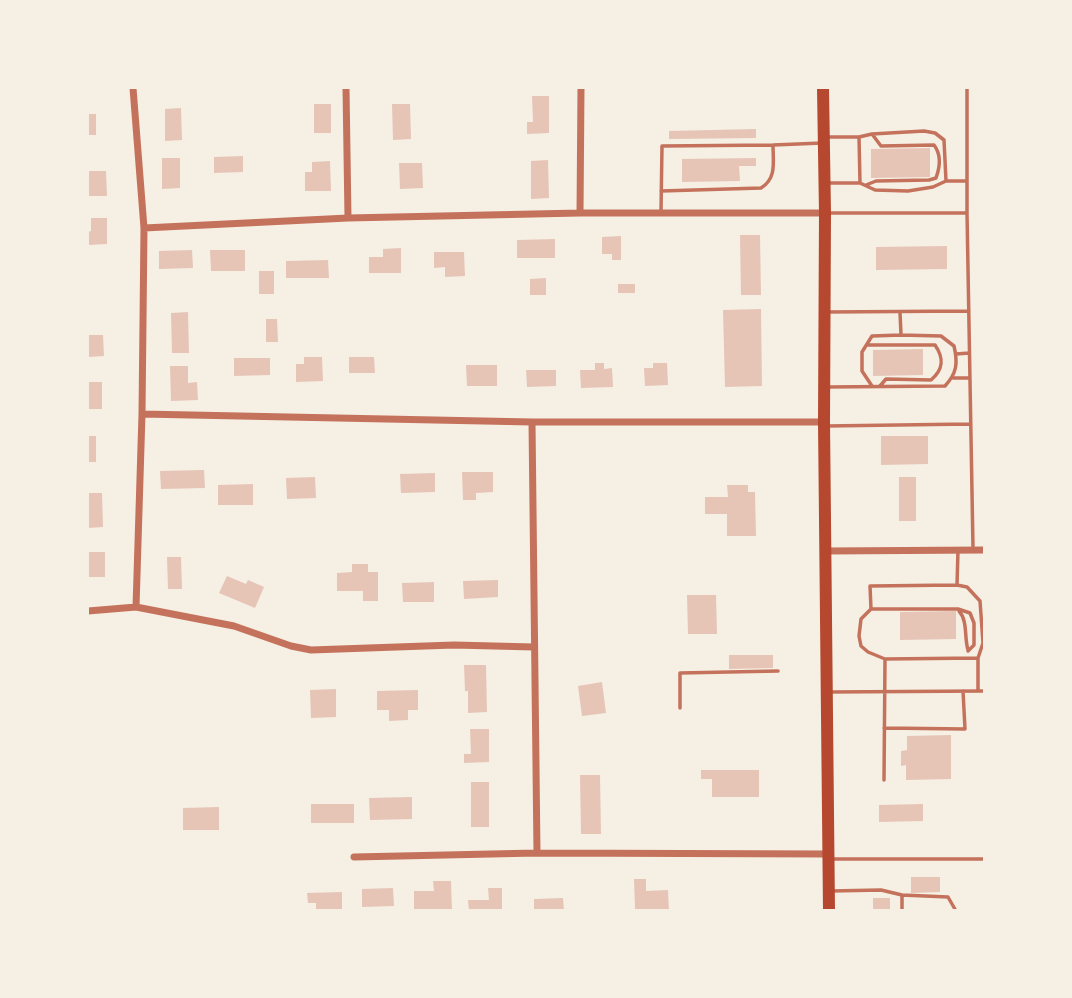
<!DOCTYPE html>
<html>
<head>
<meta charset="utf-8">
<style>
  body { margin:0 }
  #map { position:relative; width:1072px; height:998px; overflow:hidden; background:#f6efe4; font-family:"Fira Sans",sans-serif }
  canvas { display:block }
  .frame { position:absolute; inset:0; border:89px solid #f6efe4; pointer-events:none }
</style>
</head>
<body>
<div id="map">
<canvas width="1072" height="998"></canvas>
<div class="frame"></div>
</div>
<script>
const ctx = document.querySelector('canvas').getContext('2d');
ctx.lineJoin = 'round';
function paint(path, color) {
  ctx.fillStyle = color;
  ctx.fill(path, 'evenodd');
}
function trace(path, color, width, dash) {
  ctx.strokeStyle = color;
  ctx.lineWidth = width;
  ctx.lineCap = dash ? 'butt' : 'round';
  ctx.setLineDash(dash || []);
  ctx.stroke(path);
}
paint(new Path2D(`
  M532 96H549V133L527 134V122H533Z
  M314 104H331V133H314Z
  M392 104H410L411 139 393 140Z
  M181 108 182 140 165 141V109Z
  M88 114H96V135H88Z
  M756 129V138L669 139V131Z
  M930 148V177L871 178V149Z
  M243 156V172L214 173V157Z
  M162 158H180V188L162 189Z
  M756 158V166H739L740 181 682 182V159Z
  M548 160 549 198 531 199V161Z
  M330 161 331 191H305V172H312V162Z
  M399 163H422L423 188 400 189Z
  M88 171H106L107 196H88Z
  M91 218H107V244L88 245V232L91 231Z
  M740 235H760L761 295H741Z
  M621 236V260H612V254H602V237Z
  M555 239V258H517V240Z
  M947 246V269L876 270V247Z
  M401 248V273H369V257H383V249Z
  M192 250 193 268 159 269V251Z
  M210 250H245V271H211Z
  M434 252H464L465 276 445 277V267L434 268Z
  M328 260 329 278H286V261Z
  M259 271H274V294H259Z
  M546 278V295H530V279Z
  M618 284H635V293H618Z
  M761 309 762 386 725 387 723 310Z
  M188 312 189 353H172L171 313Z
  M266 319H277L278 342H266Z
  M88 335H103L104 356 88 357Z
  M923 349V375L873 376V350Z
  M304 357H322L323 381 296 382V364H304Z
  M349 357H374L375 373H349Z
  M234 358H270V375L234 376Z
  M595 363H604V369L612 368 613 387 581 388 580 370H595Z
  M653 363H667L668 385 645 386 644 368H653Z
  M466 365H497V386H467Z
  M170 366H188V383L197 382 198 400 171 401Z
  M526 370H556V386L527 387Z
  M88 382H102V409H88Z
  M88 436H96V462H88Z
  M881 436H928V464L881 465Z
  M204 470 205 488 161 489 160 471Z
  M462 472H493V492L476 493V500H463Z
  M435 473V492L401 493 400 474Z
  M315 477 316 498 287 499 286 478Z
  M899 477H916V521H899Z
  M253 484V505H218V485Z
  M727 485H748V492H755L756 536H727V514H705V497H728Z
  M88 493H102L103 527 88 528Z
  M88 552H105V577H88Z
  M167 557H181L182 589H168Z
  M352 564H368V572H378V601H363V591H337V573L352 572Z
  M227 576 246 584 248 580 264 587 255 608 219 593Z
  M498 580V597L464 599 463 581Z
  M434 582V602H403L402 583Z
  M687 595H716L717 634H688Z
  M956 611V639L900 640V612Z
  M729 655H773V668L729 669Z
  M464 665H486L487 712 468 713V691H465Z
  M602 682 606 713 582 716 578 686Z
  M336 689V717L311 718 310 690Z
  M418 690V710H408V720L389 721V710H377V691Z
  M470 729H489V762L464 763V754H471Z
  M951 735V779L906 780V765L901 766V751L907 750V736Z
  M701 770H759V797H712V779H701Z
  M580 775H600L601 834H581Z
  M471 782H489V827H471Z
  M412 797V819L370 820 369 798Z
  M311 804H354V823H311Z
  M923 804V821L879 822V805Z
  M219 807V830H183V808Z
  M911 877H940V892L911 893Z
  M634 879H646V891L668 890 669 911 635 909Z
  M433 881H451L452 911H414V891H434Z
  M393 888 394 906 362 907V889Z
  M488 888H502V911H469L468 900H489Z
  M342 892V911H316V903H308L307 893Z
  M563 898 564 911H534V899Z
  M873 898H890V911H873Z`), '#e6c5b7');
trace(new Path2D(`
  M967 88V213
  M826 137H859L872 134 924 131 935 133 944 140 946 181H967
  M859 137 860 183
  M773 145 822 143
  M828 183H860L875 190 908 191 933 187 946 181
  M866 185 876 181 929 180 936 178C940 167 941 154 934 145L881 146 872 134
  M661 211 662 146 773 145C773 162 777 178 761 188L661 191
  M827 213H967L973 548
  M827 312 969 311
  M900 312 901 335
  M867 345H935C944 358 944 369 931 380L886 379 880 386
  M956 354 969 353
  M953 378H970
  M826 387 945 386C957 373 958 363 954 346L941 336 901 335 872 336 862 352V371L872 386
  M826 426 970 424
  M957 585 967 587 980 601 983 643 978 658
  M871 609 870 586 957 585 958 550
  M959 611C968 621 964 637 968 650
  M885 659 868 652 861 646 859 636 861 619 871 609H958L970 613 974 623V645L968 651
  M829 692 984 691
  M680 708V673L778 671
  M884 728 965 729 963 691
  M884 780 885 659 978 658V691
  M833 859H984
  M831 891 881 890 902 895
  M902 911V895L948 897 956 911`), '#c5725c', 3.5);
trace(new Path2D(`
  M133 88 144 228 142 414 136 607
  M346 88 348 218
  M580 213 581 88
  M144 228 348 218 580 213H825
  M142 414 532 422H824
  M532 422 537 853
  M826 551 984 550
  M88 611 136 607 234 626 291 646 311 650 454 645 534 647
  M354 857 537 853 828 854`), '#c5725c', 7);
trace(new Path2D(`
  M823 88 825 213 824 422 829 911`), '#b5482f', 12);
</script>
</body>
</html>
